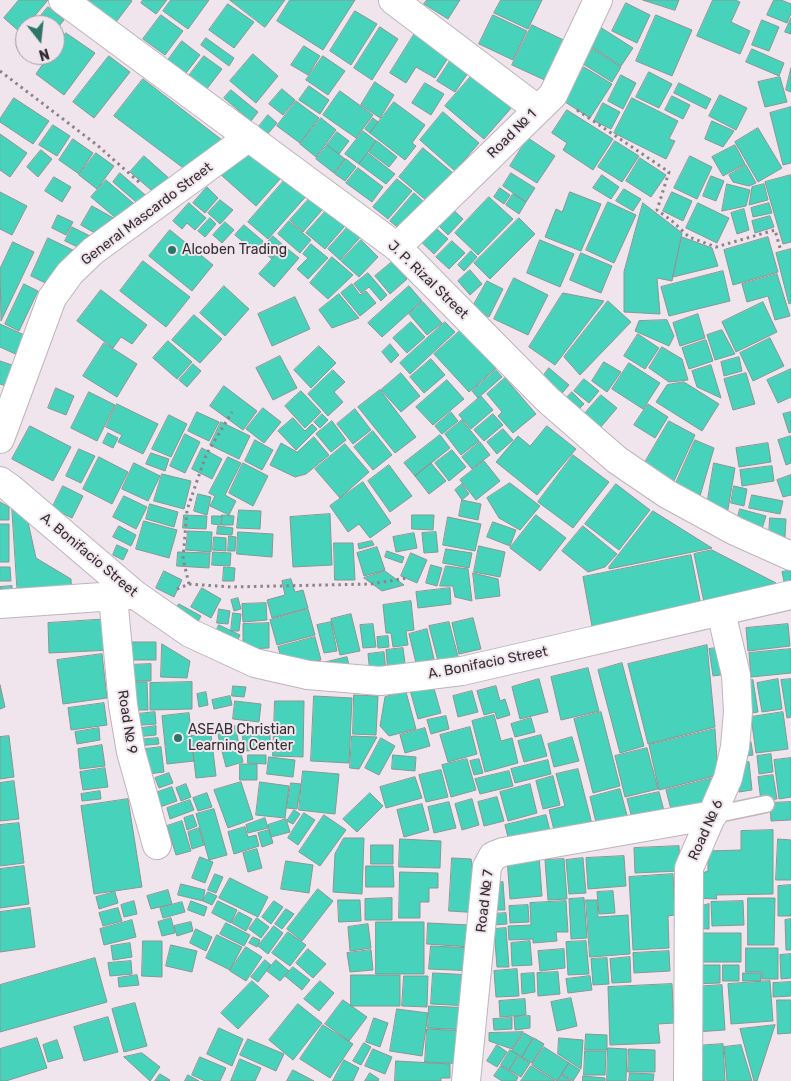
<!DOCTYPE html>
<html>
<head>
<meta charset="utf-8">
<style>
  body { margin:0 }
  #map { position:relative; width:791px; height:1081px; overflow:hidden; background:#f0e5ec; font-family:Rubik,sans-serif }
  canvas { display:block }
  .north { position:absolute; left:15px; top:15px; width:50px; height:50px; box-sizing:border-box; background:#f0e5ec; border:1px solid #a49ca1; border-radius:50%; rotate:164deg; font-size:14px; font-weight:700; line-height:20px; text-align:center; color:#332e31 }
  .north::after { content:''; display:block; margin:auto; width:18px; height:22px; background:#2f7468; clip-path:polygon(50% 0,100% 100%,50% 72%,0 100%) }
</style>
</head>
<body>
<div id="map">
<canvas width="791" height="1081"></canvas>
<div class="north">N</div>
</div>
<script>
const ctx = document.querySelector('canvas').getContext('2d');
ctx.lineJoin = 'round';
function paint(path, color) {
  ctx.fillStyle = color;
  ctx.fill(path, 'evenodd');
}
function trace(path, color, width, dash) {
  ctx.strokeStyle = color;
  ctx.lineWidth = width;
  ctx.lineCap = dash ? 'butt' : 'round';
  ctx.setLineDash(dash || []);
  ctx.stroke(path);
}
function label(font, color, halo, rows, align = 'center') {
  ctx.font = font + ' Rubik,sans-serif';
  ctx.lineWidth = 4;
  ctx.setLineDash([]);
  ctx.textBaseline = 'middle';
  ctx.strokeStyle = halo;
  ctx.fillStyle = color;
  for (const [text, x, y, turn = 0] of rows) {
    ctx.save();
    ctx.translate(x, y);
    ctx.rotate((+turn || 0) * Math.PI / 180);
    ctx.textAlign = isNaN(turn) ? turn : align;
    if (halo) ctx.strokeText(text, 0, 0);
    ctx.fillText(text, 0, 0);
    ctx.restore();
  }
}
const building = new Path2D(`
  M19 0H48L27 25H25V28L21 33 4 18Z
  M69 0H130L132 1 110 30Z
  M143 0H167L156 14 141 3Z
  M171 0H209L188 29 163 11Z
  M230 0H285L265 27Z
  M290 0H355L323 50 277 21Z
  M427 0H460L448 19 424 4Z
  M501 0H542L528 29 494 13Z
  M643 0H679L675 10Z
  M713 0H735L740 2 731 22 750 31 740 54 697 36Z
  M774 0H781L791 4V13L787 23 767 15Z
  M626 3 650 15 637 43 612 31Z
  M228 4 254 22 234 48 209 30Z
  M48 7 64 20 55 31V25H33Z
  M355 11 377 24 351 65 330 51Z
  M161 15 183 31 165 55 143 39Z
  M493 15 527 31 513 60 479 44Z
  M656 15 692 30 672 76 636 61Z
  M791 18V34L785 32Z
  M762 20 779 27 769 51 752 45Z
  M532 25 570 43 551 83 512 65Z
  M380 27 398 39 372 80 354 68Z
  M600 27 633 48 621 66 589 45Z
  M66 33 95 53 64 95 36 74 49 55H55V47Z
  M415 33 450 55 435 78 416 67 406 83 390 73Z
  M206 38 234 58 229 66 201 45Z
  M182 41 200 55 186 73 168 60Z
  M304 46 320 56 308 75 291 65Z
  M590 47 621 67 612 82 580 62Z
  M752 49 784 63 779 76 746 62Z
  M253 54 278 76 256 103 230 81Z
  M109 56 130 72 94 118 73 102Z
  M204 56 222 69 206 90 188 77Z
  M323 56 345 71 328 95 306 80Z
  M450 61 468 73 455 92 437 81Z
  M584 67 612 84 590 118 562 100Z
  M791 68V92L786 90Z
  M649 72 672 84 659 108 636 97Z
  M474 73 513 106 484 139 445 106Z
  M621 75 636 83 623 109 608 101Z
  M780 77 787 102 765 107 758 82Z
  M143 79 222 140 194 176 114 116Z
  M375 82 394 95 380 118 361 105Z
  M425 83 444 94 431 115 412 103Z
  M679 83 711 99 706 109 674 93Z
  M309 86 329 100 320 114 299 100Z
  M282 89 295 100 283 115 269 104Z
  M231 90 258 112 251 121 224 98Z
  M340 91 373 115 356 138 323 115Z
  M720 95 747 108 736 130 709 116Z
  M672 96 690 105 683 119 665 110Z
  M14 98 49 121 33 144 0 122V119Z
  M632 98 678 121 669 139 675 141 666 159 614 133Z
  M296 101 319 118 300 143 277 126Z
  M394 102 425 125 412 143 416 146 405 160 370 133Z
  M603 103 620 112 611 129 594 121Z
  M791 107V163L783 165 770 113Z
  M567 110 613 139 593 170 563 150 567 143 552 133Z
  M443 112 479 143 455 171 420 140Z
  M268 115 277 123 266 136 257 129Z
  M321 118 336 130 316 157 300 144Z
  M373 118 378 122 370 133 365 129Z
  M712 121 734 131 723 147 705 139Z
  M53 125 70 136 57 156 39 145Z
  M758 128 782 168 758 182 735 142Z
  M363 131 376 141 359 164 345 154Z
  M337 132 349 141 339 154 327 145Z
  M0 134 27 153 10 177 0 170Z
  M528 138 555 156 537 183 510 166Z
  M73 139 93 153 79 174 59 160Z
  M377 141 397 157 389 167 369 152Z
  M615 141 639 156 622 182 598 167Z
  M327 145 345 159 334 173 316 159Z
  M735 145 745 164 723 176 712 157Z
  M245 146 281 178 256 206 220 174Z
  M423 148 453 173 428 202 399 177Z
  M41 150 52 159 38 177 27 167Z
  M96 153 114 166 97 189 79 175Z
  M368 153 395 174 386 184 359 164Z
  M144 156 171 180 157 195 130 172Z
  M690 156 712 167 697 199 674 188Z
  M640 158 666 175 651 197 626 181Z
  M346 159 356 167 345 181 335 174Z
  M746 165 756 183 749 186 733 182 729 175Z
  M358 168 383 187 372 202 346 183Z
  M120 173 151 200 144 209 113 182Z
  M511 173 535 188 526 202 503 186Z
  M289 175 309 193 268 239 248 222Z
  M602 175 619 187 611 199 593 188Z
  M791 175V242L783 244 765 182Z
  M711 176 724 181 716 201 703 196Z
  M54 177 71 187 62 202 45 191Z
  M397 179 412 191 388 219 373 207Z
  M106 180 139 208 124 225 91 197Z
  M727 184 750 190 746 206 722 211Z
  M764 184 768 200 749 205 752 187Z
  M207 187 218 198 205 213 193 203Z
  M500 188 510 195 504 204 494 197Z
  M624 189 641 199 633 211 616 201Z
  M316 191 329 202 303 232 290 220Z
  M0 192 27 206 12 235 0 229Z
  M570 192 601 204 581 251 545 237 556 209 562 212Z
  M672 192 692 201 683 221 663 211Z
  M414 193 424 202 401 230 390 221Z
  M513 194 526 202 519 214 506 205Z
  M489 197 513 219 478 255 455 233Z
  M220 200 233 210 220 224 208 213Z
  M608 202 636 215 614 263 586 250Z
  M189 203 206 218 195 230 187 223 182 229 173 221Z
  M643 203 682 233 672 281 657 278 660 314 624 312V272Z
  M698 203 729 218 717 243 686 228Z
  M769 203 772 213 753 217 751 208Z
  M447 204 463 219 448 235 432 219Z
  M331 205 350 220 325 249 306 233Z
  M92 206 117 220 105 239 81 225Z
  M744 209 749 230 737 234 731 213Z
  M58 215 73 222 66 235 52 228Z
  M770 216 774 227 755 233 752 221Z
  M210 218 216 224 205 237 198 231Z
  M519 218 535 234 490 279 474 263Z
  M289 221 311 240 300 253 278 234Z
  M225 222 234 230 222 243 213 235Z
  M352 222 364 233 340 260 328 249Z
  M429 222 448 239 434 254 415 236Z
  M244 225 264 242 255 252 235 235Z
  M72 227 94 238 88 252 65 241Z
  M170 230 213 265 192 291 149 256Z
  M273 236 283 245 272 259 261 250Z
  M682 237 712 248 718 266 673 277Z
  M768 237 778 272 733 285 724 250Z
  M48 238 83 255 66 293 31 276Z
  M361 240 378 257 359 277 341 261Z
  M540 240 574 254 560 287 527 273Z
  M452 241 465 253 449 269 436 257Z
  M13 242 34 252 1 321 0 269Z
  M311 244 328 258 308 279 297 269 308 258 303 254Z
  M284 246 299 258 274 287 259 274Z
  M791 249V303L789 304 776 253Z
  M471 251 477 257 464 271 458 265Z
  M581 253 612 266 601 293 570 280Z
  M332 257 353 275 328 299 310 283Z
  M143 261 190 297 166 327 120 291Z
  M392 262 407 279 390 294 375 276Z
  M470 270 482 284 470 295 458 281Z
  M723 271 730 301 669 316 661 287Z
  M368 273 387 295 381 301 369 287 361 293 354 284Z
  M777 274 790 316 775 320 768 296 747 302 742 284Z
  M514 278 548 295 528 335 494 319Z
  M487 281 503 289 489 317 472 308Z
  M24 284 38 291 19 331 5 324Z
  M352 284 360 295 366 291 376 303 360 316 341 293Z
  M224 286 249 309 225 336 200 313Z
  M409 286 422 301 382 337 368 323Z
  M101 290 147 325 132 344 121 337 113 348 77 321Z
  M563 293 604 301 555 365 529 347Z
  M339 294 359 318 332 328 319 310Z
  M295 297 310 329 272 346 258 314Z
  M608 301 631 322 580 375 564 357Z
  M423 302 442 323 427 335 409 314Z
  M763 302 777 332 736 352 722 322Z
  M698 314 705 338 680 346 673 323Z
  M194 315 222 339 200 363 172 340Z
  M667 320 674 336 669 346 635 331 639 321Z
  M411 322 425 337 407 353 393 338Z
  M445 322 455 332 410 374 400 363Z
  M0 324 31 338 22 357 0 347Z
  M461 330 496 368 469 392 434 354Z
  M722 330 735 354 715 360 707 335Z
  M638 334 659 348 645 369 624 356Z
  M770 338 784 366 753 381 740 353Z
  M706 340 713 361 689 369 682 348Z
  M168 341 192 362 177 379 153 358Z
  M104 343 137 364 117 397 83 376Z
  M390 344 399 355 391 363 382 352Z
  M319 346 336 363 311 388 294 370Z
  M662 347 682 359 688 380 669 382 649 368Z
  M280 356 297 388 273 400 256 368Z
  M739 357 742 371 724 376 721 362Z
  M431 359 445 375 424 393 410 377Z
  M0 361 21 368 14 389 0 384Z
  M604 362 621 372 607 392 592 381Z
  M629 363 660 383 643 409 612 389Z
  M193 364 201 371 187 387 179 380Z
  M711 365 721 398 697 387 692 371Z
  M549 368 569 385 558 398 539 382Z
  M791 369V397L778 403 767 380Z
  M333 370 345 382 334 392 343 402 328 416 308 394Z
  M496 370 502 377 478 398 472 391Z
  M401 373 420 396 401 412 381 390Z
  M746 373 755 404 733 410 724 379Z
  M505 378 536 414 513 433 498 416 502 412 487 394Z
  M584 379 599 391 589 403 574 391Z
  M447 380 464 399 433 425 416 407Z
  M684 382 719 404 702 431 656 402 667 385Z
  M224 386 257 411 243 430 210 406Z
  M56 388 74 396 66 415 48 408Z
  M380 390 416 437 395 453 358 407Z
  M301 391 321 412 305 428 285 406Z
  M89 392 115 405 97 441 71 428Z
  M572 392 584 404 572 416 560 405Z
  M601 395 617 408 595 434 579 420Z
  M481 396 493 410 471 429 459 415Z
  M117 404 158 424 143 454 118 442 122 435 106 427Z
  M648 404 668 417 655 438 634 425Z
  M263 408 281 422 264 443 246 429Z
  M355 409 371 430 353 444 337 424Z
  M197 412 219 422 209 441 188 431Z
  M451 412 458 421 442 434 435 426Z
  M791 412V432L789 433 783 414Z
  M322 414 328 420 320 428 314 422Z
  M493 414 503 425 484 441 474 430Z
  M169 415 187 424 171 457 152 449Z
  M293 418 305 431 312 424 317 429 296 450 278 431Z
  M462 420 479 441 461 455 445 434Z
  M332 421 346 440 331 452 316 434Z
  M669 421 695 435 674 481 644 464Z
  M221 422 250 436 239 459 210 445Z
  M30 426 71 447 53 481 12 459Z
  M547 426 576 449 537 495 496 462 518 436 530 446Z
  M503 429 513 440 497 454 487 442Z
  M373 431 392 455 373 470 354 447Z
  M108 433 118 438 113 448 103 443Z
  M185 434 200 442 185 473 170 466Z
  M440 435 450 448 415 476 404 463Z
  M791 436V463L786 465 778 440Z
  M314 437 329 455 306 474 295 477 270 465 281 443 297 452Z
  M255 440 273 450 262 470 245 461Z
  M695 440 714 448 700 496 676 483Z
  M480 442 490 455 472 469 462 457Z
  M768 443 771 462 739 467 736 448Z
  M345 444 369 472 340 498 315 469Z
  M202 448 222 459 212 479 192 469Z
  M79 449 95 456 81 483 66 476Z
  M452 450 466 467 449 481 435 463Z
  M151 453 169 459 165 471 146 464Z
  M573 455 609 482 573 528 538 502Z
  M99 457 128 472 112 504 83 489Z
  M228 457 241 463 225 495 236 501 229 515 210 506 215 496 209 493Z
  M484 461 500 481 476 500 460 480Z
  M134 463 160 476 148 501 122 489Z
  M243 463 268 476 253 506 229 493Z
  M431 463 446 481 429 494 415 476Z
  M714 463 735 468 726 521 706 511Z
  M389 465 412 496 390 512 368 481Z
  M772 466 774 481 742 486 740 470Z
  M162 474 191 481 184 509 154 501Z
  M791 475V495L783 497 777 480Z
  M363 482 391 523 370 538 359 524 348 532 330 506Z
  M510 483 540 506 520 530 499 518 487 498Z
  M462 484 469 494 462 500 455 490Z
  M616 484 650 510 619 550 585 524Z
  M63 486 83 496 72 518 52 508Z
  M734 486 747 489 744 506 731 503Z
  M198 494 211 497 207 515 194 511Z
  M752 495 783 501 780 514 749 508Z
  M124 496 147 507 136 529 113 517Z
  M462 500 481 504 478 520 459 516Z
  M0 502 9 507V520H0Z
  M150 504 178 512 174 527 146 519Z
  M12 508 28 522 36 558 71 579 72 600 18 599Z
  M740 509 766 516 760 535 735 528Z
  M239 510 261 511 260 529 237 528Z
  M653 511 712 548 609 569V567Z
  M330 514 332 565 293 567 290 517Z
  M184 515 207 516 206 529 183 528Z
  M222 515 234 516 233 525H222Z
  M412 515H434L433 530 412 529Z
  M536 515 566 538 540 571 510 548Z
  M212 516H222L221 525 212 524Z
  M448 517 481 524 475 551 443 545Z
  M770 518 786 519 785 537H769Z
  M144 521 177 530 169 558 136 549Z
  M493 522 516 530 510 546 487 537Z
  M0 524H9V562H0Z
  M119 526 136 535 131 546 113 537Z
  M218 526 233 528 232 535 217 534Z
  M583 526 617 554 605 567 588 572 562 551Z
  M188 531 212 532 211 552 186 550Z
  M238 532 273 534 272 557 237 554Z
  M436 532 438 552 424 553 422 533Z
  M414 533 417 548 396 552 393 537Z
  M229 536 236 537 235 551H228Z
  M214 537 226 538V551L213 550Z
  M372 541 374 545 359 549 358 544Z
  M334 543H353L355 580H335Z
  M117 545 128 550 123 560 113 555Z
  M479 546 505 552 500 577 474 572Z
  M377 547 385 570 364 576 357 553Z
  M446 549 472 553 469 568 443 563Z
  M712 550 776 583 779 598 706 612 694 554Z
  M387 551 404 557 402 563 385 557Z
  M178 552 210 553 209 568 177 566Z
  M213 552 231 553 230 566 212 565Z
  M411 553 427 560 417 583 401 576Z
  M691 555 703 615 594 637 583 577Z
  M431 565 442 568 437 586 426 583Z
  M446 566 468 569 472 601 455 597 453 586H440Z
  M0 567H10L11 581H0Z
  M224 567 235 568 234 581H223Z
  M791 570V585L785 586 782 572Z
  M164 571 182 580 174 597 156 588Z
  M385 571 404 585 382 591 364 578Z
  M473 573 498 579 500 596 476 599Z
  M291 579 295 592 303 590 308 608 272 618 267 600 285 595 282 581Z
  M12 586V602H0V587Z
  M202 588 221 599 211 618 191 607Z
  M450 588 451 604 418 608 416 592Z
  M238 598 241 609 234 611 231 600Z
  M411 601 414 630 406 631 408 645 393 647 391 633H386L383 605Z
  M266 603 267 620 243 622 242 604Z
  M179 604 201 616 194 629 171 616Z
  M219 609 230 611 228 624 217 623Z
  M308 609 315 635 277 645 270 620Z
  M233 613 241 614 239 631H231Z
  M351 614 360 651 340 655 331 619Z
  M473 618 481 649 459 654 452 623Z
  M110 619 112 650 49 653 48 623Z
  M331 622 337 651 324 653 317 625Z
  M449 622 459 660 439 665 429 626Z
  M269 623V648L243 649V624Z
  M373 624 376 647 363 648 360 625Z
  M788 624 790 646 748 651 746 628Z
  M219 625 240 635 233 650 212 640Z
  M427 629 434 659 416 663 409 634Z
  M388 636 389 647 378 648 377 637Z
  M315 637 321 660 285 670 278 647Z
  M129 642H156V660H129Z
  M162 644 190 661 187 678 161 677Z
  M707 645 715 727 648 744 628 664Z
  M722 647 727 674 713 676 709 649Z
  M403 648 406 670 388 673 386 650Z
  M791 649V673L751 677 749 653Z
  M384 652 386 671 370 673 368 654Z
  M102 654 107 698 63 704 57 660Z
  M347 657 350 670 322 663Z
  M622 663 644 746 620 753 598 670Z
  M151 664V681H128V665Z
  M588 668 599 711 561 720 551 677Z
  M539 679 548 712 520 719 512 687Z
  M778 679 782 709 762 712 757 683Z
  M791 679V717L787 718 781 680Z
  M753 680 758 712 745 714 740 682Z
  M126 682H147L148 710H126Z
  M192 682V709L150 710V683Z
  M0 685 5 707 0 709Z
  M433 685 441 713 418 719 410 690Z
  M233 686 246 687 244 697 232 696Z
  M496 686 500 701 505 699 510 715 497 719 495 712 484 715 477 691Z
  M472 691 478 712 458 717 453 696Z
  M206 692 208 705 199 707 197 694Z
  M406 692 416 729 389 736 380 726 385 697Z
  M354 695 378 696 376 735 353 734Z
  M230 696 232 705 214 709 212 700Z
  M314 696 352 698 349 763 311 761Z
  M235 701 261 704 259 722 233 719Z
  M275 701H304L303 757 273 756Z
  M104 703 107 725 71 730 68 708Z
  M155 712 156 724 130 726 129 715Z
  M601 712 620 786 593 793 574 719Z
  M783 712 788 749 756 753 751 717Z
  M189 713 194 761 167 764 162 716Z
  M494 715 501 741 512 738 518 763 485 772 472 721Z
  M446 716 449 729 431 734 427 720Z
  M531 718 535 732 515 737 511 724Z
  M156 726V735L136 737 135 729Z
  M235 726 243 762 226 767 217 731Z
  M470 727 477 754 448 762 440 735Z
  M99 728 100 740 77 744 75 732Z
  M425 728 430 746 405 753 400 735Z
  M715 729 718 775 659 790 649 745Z
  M211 734 216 776 196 778 191 736Z
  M243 734H270V750L243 751Z
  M541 735 547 756 524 762 518 741Z
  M9 736 14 777 0 779V737Z
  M352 736 377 737 359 769 350 768Z
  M572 737 579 761 554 767 548 744Z
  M158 738 159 744 137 746 136 740Z
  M381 738 395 746 379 775 365 768Z
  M751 742 753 755 739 757 737 744Z
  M102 745 105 766 80 769 78 749Z
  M161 747 164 772 140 775 137 750Z
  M647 748 658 789 625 797 615 756Z
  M771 754 773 772 759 774 757 756Z
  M248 755H266V764L248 763Z
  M393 755 416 757 415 771 392 769Z
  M269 757 295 760 293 777 267 774Z
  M791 758V797L779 799 774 760Z
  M467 759 476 790 451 797 442 765Z
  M479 759 483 773 474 775 470 761Z
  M548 760 551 774 515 783 511 769Z
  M749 762 752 790 739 792 735 764Z
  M240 764H257V780H240Z
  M105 768 108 787 83 790 80 772Z
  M578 769 594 832 557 842 549 810 565 806 556 774Z
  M441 770 448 797 426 802 419 775Z
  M303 771 339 774 335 814 299 810Z
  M509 771 513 786 480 794 475 779Z
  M169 773 173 783 159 788 155 778Z
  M773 775 777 799 761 801 758 777Z
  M553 776 560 805 543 809 536 781Z
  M415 777 422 798 386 808 380 787Z
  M717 777 701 810 673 817 666 790Z
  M14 781 19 819 0 821V783Z
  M241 782 253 819 228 828 214 790Z
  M260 782 289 786 285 818 256 815Z
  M291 783 301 784 297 809 287 808Z
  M186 784 191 797 181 801 176 788Z
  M530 784 537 813 508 821 500 792Z
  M172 787 177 801 149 811 144 797Z
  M620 789 629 823 598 831 590 797Z
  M100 791 101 799 82 801 81 794Z
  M659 792 666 818 634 826 627 799Z
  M207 793 212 807 198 811 193 798Z
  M370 793 383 806 357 832 343 819Z
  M497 797 504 821 484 826 478 802Z
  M128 799 142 887 94 894 81 806Z
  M472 799 479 825 462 830 455 804Z
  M190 800 194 810 170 819 167 808Z
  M449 802 456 828 434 833 428 807Z
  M791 802V820L771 821 770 803Z
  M422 804 429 830 404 837 397 810Z
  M214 809 227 855 209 860 196 814Z
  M294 810 300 814 293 824 287 821Z
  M304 813 315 820 298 845 288 838Z
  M193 815 197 826 187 830 184 818Z
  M324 815 346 830 320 866 299 852Z
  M546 815 551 835 510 845 505 825Z
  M265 818 268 828 248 833 246 825Z
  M286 819 290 832 271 837 268 825Z
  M182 821 191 851 176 855 167 826Z
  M19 823 24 863 0 866V825Z
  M245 827 248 837 256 835 259 846 234 854 228 832Z
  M199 828 204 845 192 849 188 832Z
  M269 830 273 843 262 847 258 833Z
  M773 830V894L716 895 717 899 695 898 697 875 708 871V851L741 850V831Z
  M344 838H364L362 894 333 892 335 854Z
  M400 839 441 841 440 868 399 867Z
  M778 839 791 840V880H776Z
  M371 845H393V864H371Z
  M679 846 680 871 635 873 634 848Z
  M257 849 262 868 248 872 243 853Z
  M539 856 542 896 510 899 507 858Z
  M624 856 626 886 588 889 586 858Z
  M200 857 213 862 205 883 192 878Z
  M452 858 471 859 481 913 449 911Z
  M583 858 586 893 569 894 566 860Z
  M564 859 567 899 548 900 545 860Z
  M286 861 313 865 309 893 281 889Z
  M24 866 29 904 0 908V869Z
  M366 866H393L394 887H366Z
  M400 872 438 873V888H429V902H420V918H399Z
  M215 874 223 877 216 893 208 890Z
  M673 874 675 915 668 916 669 948 633 950 629 877Z
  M230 878 268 897 258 917 219 898Z
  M503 882 505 910H493L491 883Z
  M181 884 205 890 203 901 178 895Z
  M791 885V916H778V886Z
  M318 889 333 901 302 941 287 929Z
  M168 890 172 904 151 909 147 896Z
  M613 891 615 913 599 914 597 892Z
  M115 892 118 903 99 909 96 897Z
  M208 892 217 896 212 905 203 901Z
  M392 898V920H365V899Z
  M584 898 587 938 571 939 569 899Z
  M748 898H775L774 945H748Z
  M338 900H360L361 921 339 922Z
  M586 900H597L598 917 628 915 630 954 590 957Z
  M134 901 137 914 124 917 121 905Z
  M191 901 207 907 204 916 188 910Z
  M218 901 237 910 231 923 212 913Z
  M274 901 283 907 271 924 262 917Z
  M566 901 568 932H556L557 941 533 943V939L509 940 508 926 531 925 530 903Z
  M743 901 744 925 712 926 711 902Z
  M182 902 185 912 163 918 160 908Z
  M709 904V929L693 928 694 908Z
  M528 905 529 922 510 923 509 906Z
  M30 908 35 947 0 952V912Z
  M118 908 122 921 103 926 99 913Z
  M286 909 294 914 282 929 275 924Z
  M239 912 252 919 246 931 232 923Z
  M506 913 507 924 493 925 492 914Z
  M171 918 175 933 162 936 158 922Z
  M257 918 269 927 261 938 249 929Z
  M791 919V950H786L785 920Z
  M132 920 136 937 104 945 100 929Z
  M191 922 193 931 177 936 174 926Z
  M376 922H424V974H376Z
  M226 923 250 935 244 946 220 934Z
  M428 923 469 925 471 947 427 944Z
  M368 924 371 948 350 951 348 927Z
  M274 926 283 933 268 954 258 946Z
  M506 928 509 967H497L494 929Z
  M196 929 212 937 206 951 190 943Z
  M288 932 306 945 290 966 272 953Z
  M691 933H741V962H692Z
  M217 935 242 947 230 970 206 958Z
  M253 937 260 940 257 947 249 943Z
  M143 941H162V977L142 976Z
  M530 941 532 965 512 966 511 943Z
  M586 941 589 974 568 975 566 942Z
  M130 943 132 957 113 960 111 946Z
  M171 945 197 951 192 972 166 966Z
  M431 946 475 948 476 971 429 969Z
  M246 947 262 957 246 981 230 971Z
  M746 948H778V979H762V972H746Z
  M308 949 326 964 313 978 296 963Z
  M564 949 565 968 540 971 538 951Z
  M371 950 373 970 350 972 347 953Z
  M669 951 670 971 634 973 633 953Z
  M791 954V978L781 979 780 955Z
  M630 957 631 982 612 983 610 959Z
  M95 958 107 1002 0 1032V985Z
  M607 958 609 984 593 985 591 959Z
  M265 960 271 965 258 982 251 977Z
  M276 960 289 971 280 981 267 971Z
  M131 961 132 974 110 976 108 963Z
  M692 965H720V983L693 984Z
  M723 965H739V981H723Z
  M293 967 310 980 302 990 285 976Z
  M517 969 519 996 496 997 494 971Z
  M558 972 560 994 538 996 537 973Z
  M433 973 473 975 471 1006 431 1004Z
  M534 973 535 992 522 994 521 974Z
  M743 973H761V981H743Z
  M137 975 139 985 119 987 118 978Z
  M351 975H400V1006H351Z
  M404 976H428L427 1007 402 1006Z
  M590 976 592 990 568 993 566 979Z
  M252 981 269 996 238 1029 221 1013Z
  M320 981 334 993 319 1011 304 999Z
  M770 981 773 1021 731 1024 728 984Z
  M791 982V996L773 997V983Z
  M672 984 674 1023 658 1024 660 1043 610 1045 608 987Z
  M722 985 725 1030 695 1032 692 987Z
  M571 998 577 1026 557 1031 551 1002Z
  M525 999 526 1015 500 1017 499 1001Z
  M343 1000 367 1017 349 1041 325 1024Z
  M777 1000H791V1033L778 1034Z
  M135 1003 147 1046 124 1052 112 1009Z
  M298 1004 322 1023 293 1060 269 1040Z
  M429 1006 472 1008 471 1030 428 1028Z
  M397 1009 428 1013 422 1056 390 1051Z
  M530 1016V1028L515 1030 514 1017Z
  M108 1017 118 1052 84 1061 74 1027Z
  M374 1018 388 1023 380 1047 366 1042Z
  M512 1018V1029L494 1030 493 1019Z
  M323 1025 353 1044 330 1078 300 1059Z
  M775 1025 757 1081H754L740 1029Z
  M219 1028 243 1039 232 1066 207 1054Z
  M427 1029 469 1031 467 1064 425 1062Z
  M523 1032 512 1049 489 1041V1033Z
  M524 1033 533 1038 522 1057 512 1051Z
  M586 1034 607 1035V1050H585Z
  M37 1038 47 1068 6 1081H0V1049Z
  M534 1038 544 1044 532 1063 522 1057Z
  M559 1038 583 1040 581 1069 558 1054Z
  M248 1039 284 1054 276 1071 240 1055Z
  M57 1040 63 1058 48 1062 43 1045Z
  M364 1043 371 1047 361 1065 353 1061Z
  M723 1044 725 1081H696L695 1046Z
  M497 1045 507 1052 497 1067 487 1061Z
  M741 1045 752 1081H727L724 1047Z
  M544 1047 569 1063 557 1081 532 1065Z
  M608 1048 627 1049 626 1081H607Z
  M373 1049 392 1057 385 1074 365 1066Z
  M629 1049 655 1050V1072H628Z
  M510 1050 518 1055 509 1070 501 1065Z
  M585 1051H606L605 1075H584Z
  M142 1053 160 1067 150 1081 124 1057Z
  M519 1056 530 1063 521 1077 509 1070Z
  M200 1057 226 1068 220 1081H205L192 1075Z
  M240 1059 261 1068 255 1081H231Z
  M344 1060 359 1068 353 1081H333Z
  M396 1061 450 1064V1078H441V1081H395Z
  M569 1063 580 1070 573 1081 562 1074Z
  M501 1066 518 1077 516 1081H502L494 1076Z
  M531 1066 555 1081H521Z
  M293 1070 314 1081H287Z
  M370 1073 379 1079 378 1081H365Z
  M630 1073 654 1074 653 1081H629Z
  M160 1074 170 1080 169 1081H155Z
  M188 1075 199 1081H185Z
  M562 1075 571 1081H558Z
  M583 1076 605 1078V1081H583Z`);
paint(building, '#47d2bc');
trace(building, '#899693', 1);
const service = new Path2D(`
  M713 815 766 804`);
const minor = new Path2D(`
  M63 0 397 247 548 400 617 460 667 494 735 531 791 556
  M393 0 537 109
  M397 247 553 95 598 0
  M0 439 52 298 70 273 93 251 249 137
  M0 481 10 488 134 594 190 633 255 663 308 675 380 681 462 671 791 595
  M113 596 123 705 131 752 157 845
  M0 604 130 595
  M466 1081 487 867 493 856 503 852 713 815
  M688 1081 689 868 728 778 735 747 738 712 736 675 721 612`);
trace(service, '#bfb4bb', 19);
trace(minor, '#bfb4bb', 30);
trace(new Path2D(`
  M0 71 97 145 140 183
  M577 110 669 172 657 210 672 221 689 237 716 247 775 230 780 248
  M189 584 231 587 371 584 407 578
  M177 589 189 584 183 559 187 510 206 455 232 412`), '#8b8388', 3, [2.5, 4]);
trace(service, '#fff', 16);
trace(minor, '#fff', 28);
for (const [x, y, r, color] of [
  [172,250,5,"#2f7468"],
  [178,738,5,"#2f7468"]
]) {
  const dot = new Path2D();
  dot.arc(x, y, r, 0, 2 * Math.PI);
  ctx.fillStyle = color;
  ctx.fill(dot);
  trace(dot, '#f0e5ec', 2);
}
label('14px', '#332e31', '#f0e5ec', [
  ["Road № 1",512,134,-45],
  ["General Mascardo Street",147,214,-37],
  ["J. P. Rizal Street",428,280,44],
  ["A. Bonifacio Street",89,555,40],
  ["A. Bonifacio Street",488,663,-11],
  ["Road № 9",127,722,81],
  ["Road № 6",706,830,-66],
  ["Road № 7",485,901,-83]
]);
label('14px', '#332e31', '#f0e5ec', [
  ["Alcoben Trading",182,250],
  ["ASEAB Christian",188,730],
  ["Learning Center",188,746]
], 'left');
</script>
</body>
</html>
